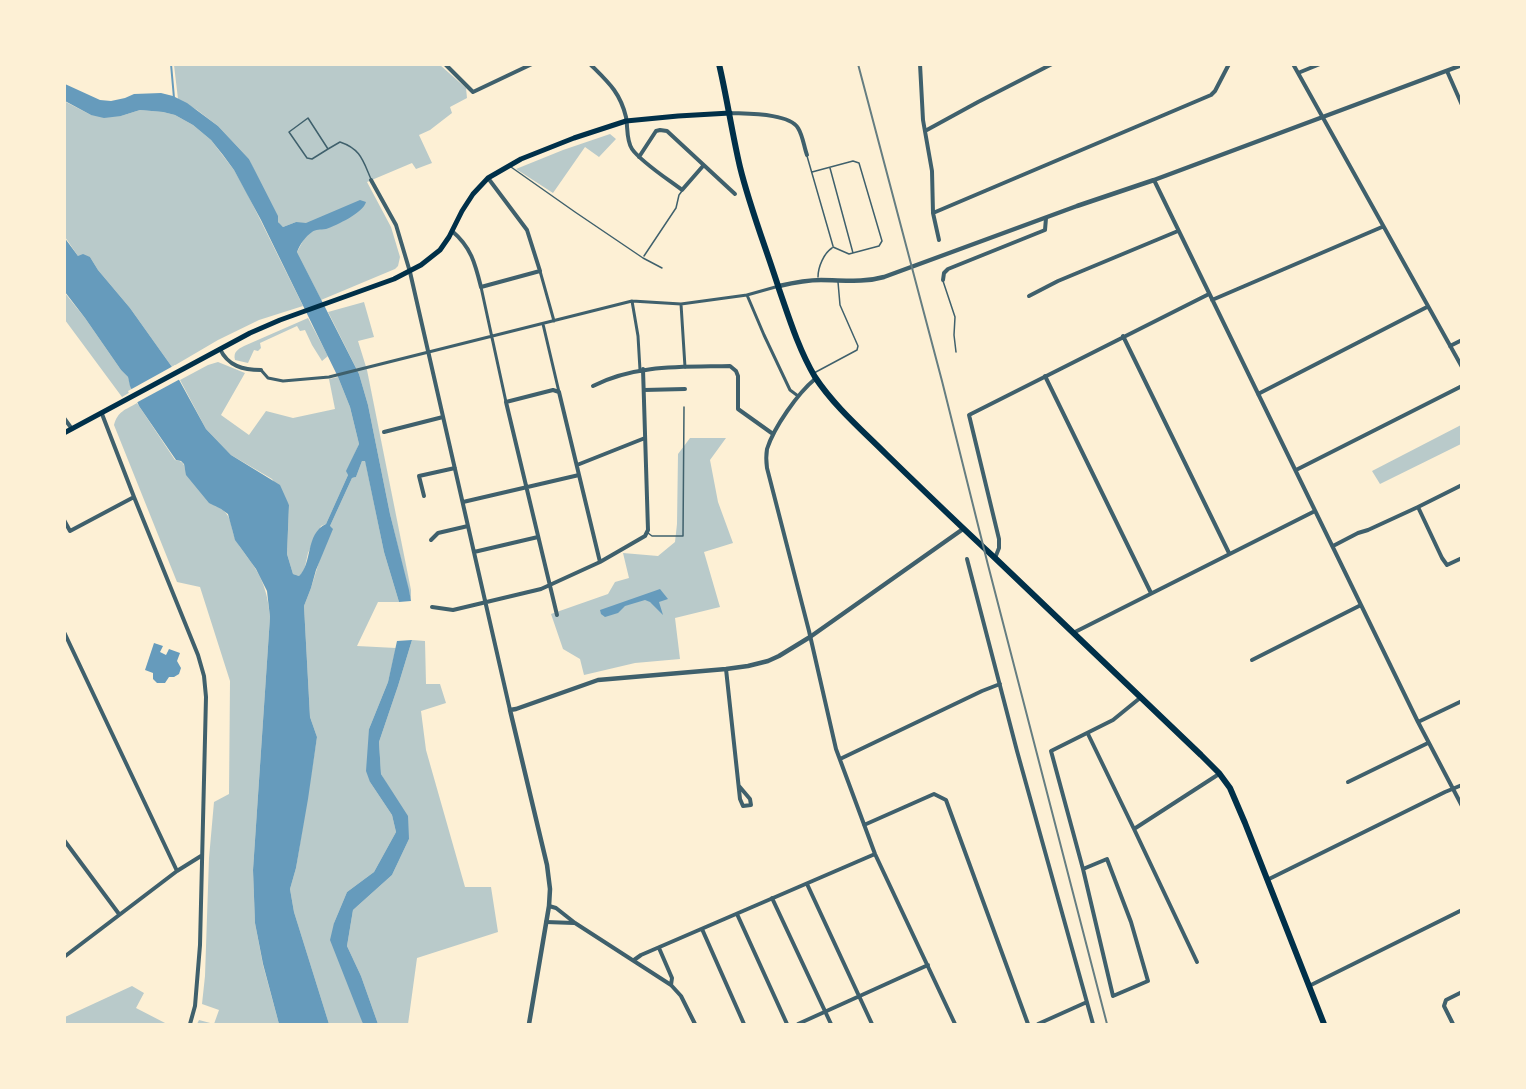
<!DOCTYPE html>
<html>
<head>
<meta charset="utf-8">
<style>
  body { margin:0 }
  #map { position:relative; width:1526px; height:1089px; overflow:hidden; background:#fdf0d5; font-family:Manrope,sans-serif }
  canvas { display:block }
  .frame { position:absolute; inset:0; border:66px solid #fdf0d5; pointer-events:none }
</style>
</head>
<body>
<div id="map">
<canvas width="1526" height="1089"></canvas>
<div class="frame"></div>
</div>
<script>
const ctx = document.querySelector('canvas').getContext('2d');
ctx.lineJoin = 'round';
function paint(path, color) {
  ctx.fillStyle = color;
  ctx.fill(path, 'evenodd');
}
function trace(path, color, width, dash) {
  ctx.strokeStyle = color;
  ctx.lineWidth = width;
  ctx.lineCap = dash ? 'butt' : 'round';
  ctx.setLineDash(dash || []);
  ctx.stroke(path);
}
paint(new Path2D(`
  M174 65H440L466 88 467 98 450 107 452 113 430 130 419 135 432 163 416 169 412 163 367 182 391 227 400 257 398 266 395 269 321 300 297 252 304 239 296 222 283 227 279 224 249 159 218 126 197 110 178 99Z
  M64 101 91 115 121 116 140 110 163 112 175 115 193 125 211 140 234 170 247 193 303 306 259 320 218 340 172 367 130 308 98 270 90 257 78 256 65 237Z
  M610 134 616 139 599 157 585 147 553 193 516 169 563 150Z
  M64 292 85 318 121 370 128 377 132 391 122 397 65 320Z
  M364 302 374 337 358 341 367 370 411 590V601L390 514 368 405 359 374 328 312Z
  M308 318 328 356 322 361 312 345 305 330 300 331 297 326 260 343 261 348 258 351 254 350 248 363 235 360C233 352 238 349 244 346Z
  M218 362 245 373 221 415 249 435 266 411 293 418 335 409 329 379 338 377 350 407 359 444 347 471 348 475 326 524 321 526 308 553 304 571 299 576 293 574 287 554 289 505 272 479 231 455 206 429 180 380 208 365Z
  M137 403 175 460C182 461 184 463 185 469L215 506C234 513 229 526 236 540 241 550 249 558 255 568 265 584 268 598 270 617L253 870 255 923 263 965 279 1024H197L199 1020 214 1024 219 1010 202 1004 205 976 209 858 214 802 229 794 230 681 200 587 177 582 114 425C118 411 125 410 137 403Z
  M1461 425V444L1380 484 1372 471Z
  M690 438H726L710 460 718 502 733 543 704 552 720 607 675 618 680 659 635 663 584 675 580 659 563 649 551 614 608 594 615 582 629 578 623 553 658 556 675 542 677 524 678 454Z
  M365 460 384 552 399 602H378L357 646 396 648 388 682 369 729 370 782 392 815 396 832 374 872 347 892 334 923 363 1024H329L294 912 290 889 296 868 317 737 310 717 304 606 311 588 330 526 352 478 356 477 362 461Z
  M412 640 425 641 426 684H440L446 703 421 711 426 750 465 887H491L498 932 417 958 408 1024H378L361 976 347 946 353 910 392 875 409 839 392 793 381 774 379 742 398 686Z
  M132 986 144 993 136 1008 167 1024H65V1017Z`), '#b9caca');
paint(new Path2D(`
  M65 84 100 100 111 101 125 98 134 94 161 93 173 96 187 103 218 126 249 159 278 216V222L283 227 296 222 306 223 360 200 366 202C363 213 337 225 326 229 320 230 316 229 312 232 305 237 300 244 297 252L359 374 368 405 390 514 409 590 411 601 399 602 384 552 365 461H362L356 477 352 478 330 526 333 529 316 570 311 588 304 606 310 717 317 737 308 799 296 868 290 889 294 912 329 1024H279L263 964 255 923 253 870 270 617 267 591 256 569 235 540 228 514 221 509 209 503 186 475 184 464 181 461 176 460 139 406 130 386 128 377 121 370 85 318 65 292 64 237 78 256 83 254 90 257 98 270 130 308 172 367 206 429 231 455 280 485 289 505 287 554 293 574 299 576C313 563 305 534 326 524L348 475 346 471 359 444 350 407 338 377 261 220 234 170 223 155 211 140 193 125 175 115 163 112 140 110 121 116 104 118 91 115 65 101Z
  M660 589 668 599 659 602 663 615 650 602 645 600 625 606 618 613 605 617 601 614 600 610Z
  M412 640 398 686 379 742 381 774 408 816 409 839 392 875 353 910 347 946 361 976 378 1024H363L330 940 334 923 347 892 374 872 396 832 392 815 370 782 366 771 369 729 388 682 397 641Z
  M154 643 163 646 160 652 166 655 169 649 180 653 177 661 181 668 179 674 174 677H169L165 683H157L153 679V673L145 670Z`), '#669bbc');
paint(new Path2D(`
  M175 365 182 378 134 404 128 391Z`), '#fdf0d5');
trace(new Path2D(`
  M171 64 174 98`), '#669bbc', 2);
trace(new Path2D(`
  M328 149 312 159 307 158 289 132 308 118 328 149 340 142C361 149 363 161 371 179
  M807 156 833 246
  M511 167 575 212 643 258 662 268
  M830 168 853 253
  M812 172 853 161 859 163 882 241 879 246 849 254 833 247
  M644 256 676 208 679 195 682 191
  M818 277C818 267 824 253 832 248
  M943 281 955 317 954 335 956 352
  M814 373 857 350 858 346 840 305 838 282
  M648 533 652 536H683L684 407`), '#3f606c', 1.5);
trace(new Path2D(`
  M540 271 554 321
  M481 287 506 402
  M747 295 764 335 790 390 798 396
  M632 301 638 336 640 370
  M681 304 685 367
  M543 324 559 392
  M261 370 268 378 283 381 329 377 632 301 681 304 747 295 779 286`), '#3f606c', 3);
trace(new Path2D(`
  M445 64 473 92 532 64
  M590 64C608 82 620 92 626 117 628 127 626 140 632 149 641 162 669 180 682 190L703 166
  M920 64 923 120 932 171 933 213 939 240
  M1293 64 1462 367
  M1447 71 1462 105
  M1298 73 1320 64
  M730 113C747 114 789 113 798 128 803 136 804 147 807 155
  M925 131 978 102 1052 64
  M639 157 656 131 660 130 667 131 735 194
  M371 180 396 225 410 272 510 710
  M1154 180 1418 722 1462 806
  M933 213 1211 95 1215 91 1229 64
  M452 231C471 247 475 263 481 287L540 271 527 230 488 178
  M943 280 944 273 948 269 1045 230 1046 218
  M1029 296 1058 281 1178 231
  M1212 300 1382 227
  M1123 336 1229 553
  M1450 346 1462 340
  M220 349C228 366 243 370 261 370
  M1045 376 1151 593
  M815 379C798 393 774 427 767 449 766 455 766 461 767 468L809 631 836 749 875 854 955 1024
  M593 386C635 364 684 367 730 366L736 371 738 376V409L773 434
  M644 390 685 389
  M1258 394 1427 307
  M102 414 134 497 198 655 204 676 206 697 200 945 195 1006 190 1024
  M64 418 72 429
  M384 432 443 417
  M577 465 645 438
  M1296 470 1462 386
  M424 496 419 476 455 468
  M463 502 579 475
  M1418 507 1462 485
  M64 520 70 531 134 497
  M431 540 438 533 468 526
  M1333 546 1358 533 1368 530 1418 507 1442 558 1447 565 1462 558
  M474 552 538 537
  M995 558 999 548V539L969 415 1209 294
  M967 559 1017 751 1093 1024
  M432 607 453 610 541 589 600 562 645 536 648 530 643 369
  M557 615 506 402 553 390 559 392 600 562
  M64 632 177 871
  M1073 633 1315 511
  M1252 660 1361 605
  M726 669 740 799 743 806 751 805 750 799 739 786
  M1418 722 1462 701
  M1088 734 1134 829
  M840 759 982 691 1000 684
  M1348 782 1428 743
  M864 825 934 794 946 800 1028 1024
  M64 840 119 914
  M1083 869 1107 859 1131 922 1148 981 1113 996 1083 869 1051 751 1113 720 1140 698
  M1267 880 1445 792 1462 785
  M807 884 872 1024
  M772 898 831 1024
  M549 906 556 908 575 923 671 985 681 996 695 1024
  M737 914 787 1024
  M546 922 574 923
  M702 929 744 1024
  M659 948 672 978 671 985
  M64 957 177 871 201 856
  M634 960 641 955 875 854
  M1197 962 1134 829 1219 774
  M1309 986 1462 910
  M798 1024 928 965
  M1038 1024 1087 1002
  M1453 1024 1444 1006 1446 1000 1462 992`), '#3f606c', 4);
trace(new Path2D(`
  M779 286C792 283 807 280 821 280 843 280 863 283 884 277L1077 206 1154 180 1462 65
  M529 1024 549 906 550 889 547 865 510 710 516 709 598 680 726 669 748 666 768 661 779 656 810 637 963 529`), '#3f606c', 4.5);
trace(new Path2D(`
  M64 433 250 333 280 320 394 279 421 265 440 250 449 237 462 211 473 194 488 178 521 159 574 138 626 121 678 116 730 113`), '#003049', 5);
trace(new Path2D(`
  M719 64C727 98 732 133 740 167 750 208 766 248 779 289 789 318 799 350 815 377 834 406 862 430 886 454 922 489 958 524 995 558L1201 755 1219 773 1230 788 1245 823 1324 1024`), '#003049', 6);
trace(new Path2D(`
  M858 64 942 381 988 565 1107 1024`), '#657d81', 2);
</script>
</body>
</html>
